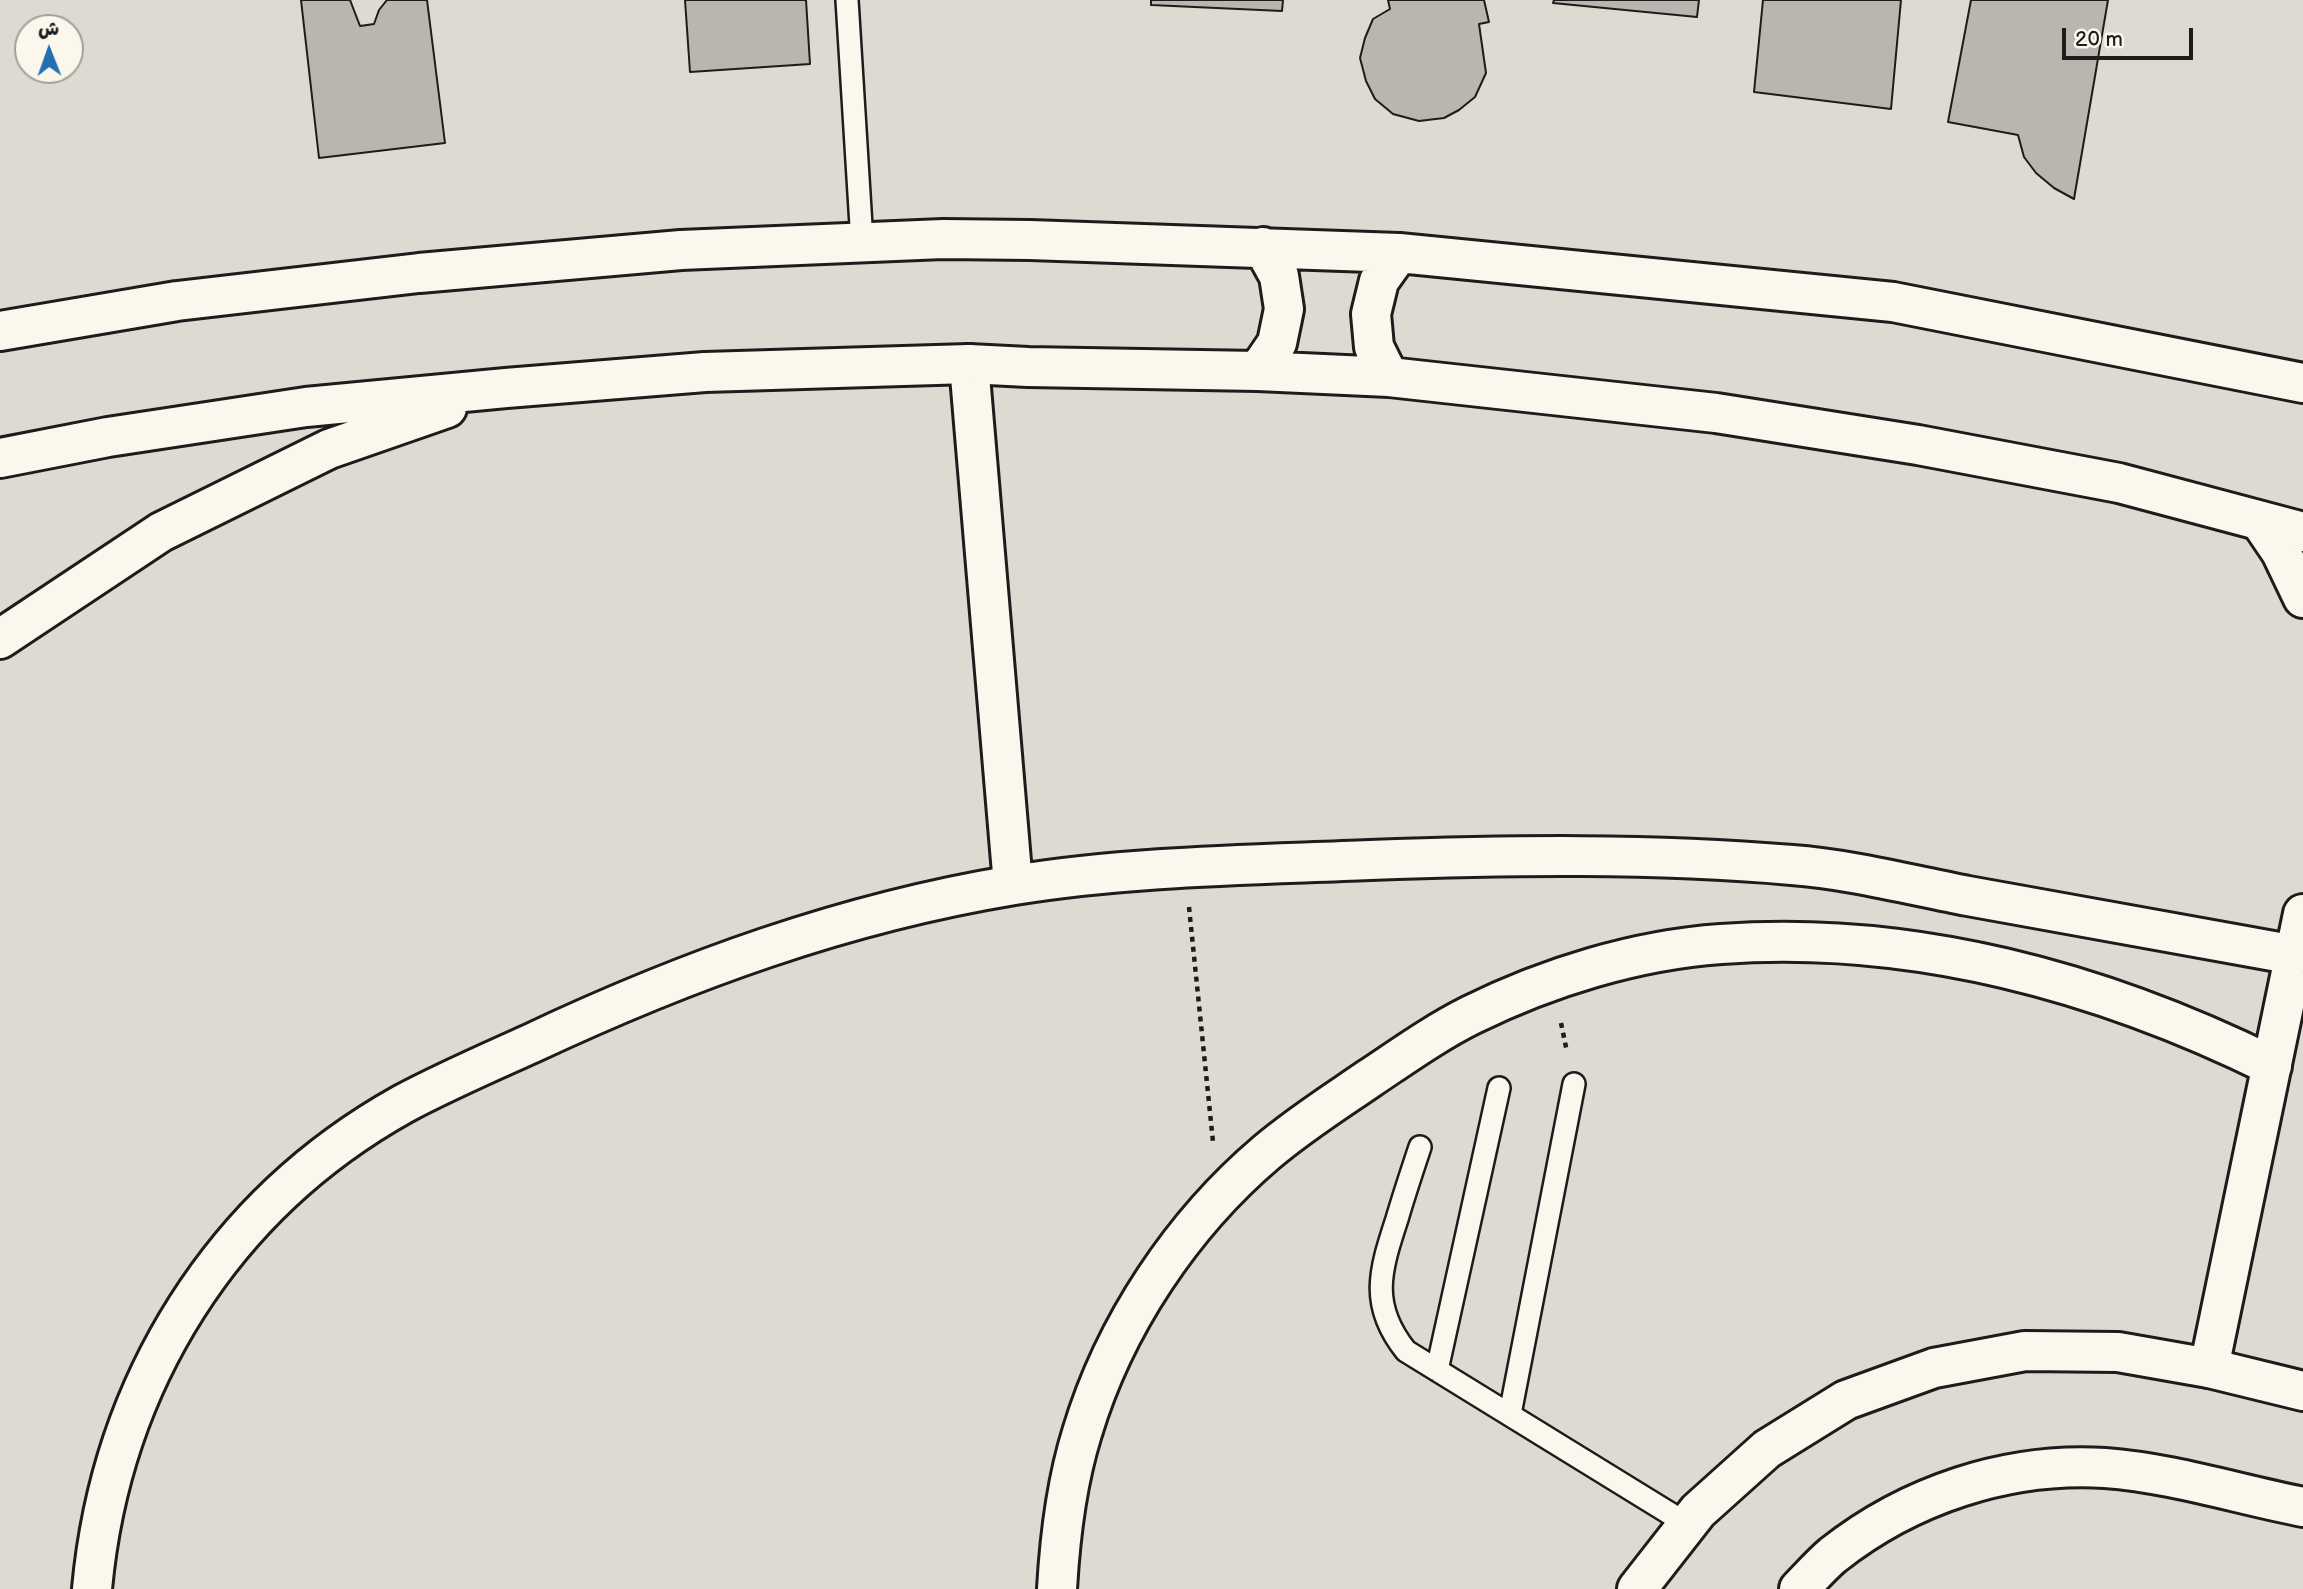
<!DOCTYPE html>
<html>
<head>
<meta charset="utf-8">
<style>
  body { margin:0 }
  #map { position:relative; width:2303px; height:1589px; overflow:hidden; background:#eeeadf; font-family:"Balsamiq Sans","Playpen Sans Arabic",sans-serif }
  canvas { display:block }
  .north { position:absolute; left:14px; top:14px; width:70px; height:70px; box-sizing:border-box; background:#fbf7ec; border:2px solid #a29f99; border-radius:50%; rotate:359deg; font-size:19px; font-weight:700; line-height:28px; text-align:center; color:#1c1c1c }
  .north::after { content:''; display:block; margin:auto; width:24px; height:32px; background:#1f6fb2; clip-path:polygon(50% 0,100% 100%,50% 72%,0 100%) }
  .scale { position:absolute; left:2062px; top:28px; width:131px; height:32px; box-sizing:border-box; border:4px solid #1c1c1c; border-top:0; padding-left:9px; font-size:21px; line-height:24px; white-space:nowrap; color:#1c1c1c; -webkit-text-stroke:5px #fbf7ec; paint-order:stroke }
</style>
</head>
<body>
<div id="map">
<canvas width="2303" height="1589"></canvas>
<div class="north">ش</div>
<div class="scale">20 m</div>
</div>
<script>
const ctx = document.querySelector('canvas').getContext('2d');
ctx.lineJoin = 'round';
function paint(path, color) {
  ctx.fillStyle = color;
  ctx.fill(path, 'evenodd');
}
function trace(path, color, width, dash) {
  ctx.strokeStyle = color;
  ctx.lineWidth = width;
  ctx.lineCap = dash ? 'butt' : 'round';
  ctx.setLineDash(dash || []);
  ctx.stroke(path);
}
paint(new Path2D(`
  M0 0H2303V1589H0ZM28 28H70V70H28Z`), '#dedad1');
const building = new Path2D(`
  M301 0H350L360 26 374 24 379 10 387 0H427L445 143 319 158Z
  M685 0H806L810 64 690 72Z
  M1151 0H1283L1282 11 1151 5Z
  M1388 0H1484L1489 22 1479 24 1486 73 1475 97 1459 110 1444 118 1419 121 1393 114 1375 99 1366 81 1360 58 1365 38 1373 19 1390 9Z
  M1554 0H1699L1697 17 1553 3Z
  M1763 0H1901L1891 109 1754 92Z
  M1971 0H2108L2074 199 2054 188 2036 173 2024 157 2018 135 1948 122Z`);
paint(building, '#b9b6af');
trace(building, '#1c1c1c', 2);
const lane = new Path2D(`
  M847 0 862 242
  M1420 1147C1412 1171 1404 1195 1397 1219 1380 1271 1369 1305 1406 1351L1687 1524
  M1437 1370 1499 1088
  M1510 1414 1574 1084`);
const street = new Path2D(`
  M969 364 1013 885
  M2260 521 2281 552 2303 598
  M2209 1368 2303 914
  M92 1589C111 1383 222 1205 403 1104 444 1082 488 1063 530 1044 685 971 844 913 1014 885 1131 866 1252 865 1370 860 1510 855 1652 853 1792 865 1848 869 1911 885 1968 896 2077 915 2186 935 2295 955
  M1057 1589C1060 1536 1066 1484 1082 1433 1114 1326 1182 1224 1267 1152 1300 1124 1335 1102 1370 1078 1403 1056 1435 1033 1471 1015 1548 977 1636 950 1721 944 1913 930 2102 982 2272 1066`);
const secondary = new Path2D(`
  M0 331 177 301 419 273 681 250 943 239 1030 240 1399 253 1893 302 2303 383
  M1258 371 1277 343 1284 309 1279 276 1263 247
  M1389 377 1374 347 1371 314 1379 281 1399 253
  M0 458 108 437 306 407 506 388 705 372 969 364 1028 367 1258 371 1389 377 1716 413 1918 445 2119 483 2303 532
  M0 639 161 532 329 449 447 408
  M1637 1589 1698 1511 1767 1449 1846 1400 1934 1368 2025 1351 2118 1352 2209 1368 2303 1391
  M1799 1589C1810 1578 1821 1565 1833 1555 1909 1495 2007 1462 2105 1468 2172 1473 2237 1494 2303 1507`);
trace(lane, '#1c1c1c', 26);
trace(street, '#1c1c1c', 44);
trace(secondary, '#1c1c1c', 44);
trace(new Path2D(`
  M1189 907 1213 1142
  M1561 1023 1567 1052`), '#1c1c1c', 4.5, [5, 5]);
trace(lane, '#fbf7ec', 21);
trace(street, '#fbf7ec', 38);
trace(secondary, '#fbf7ec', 38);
</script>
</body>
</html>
